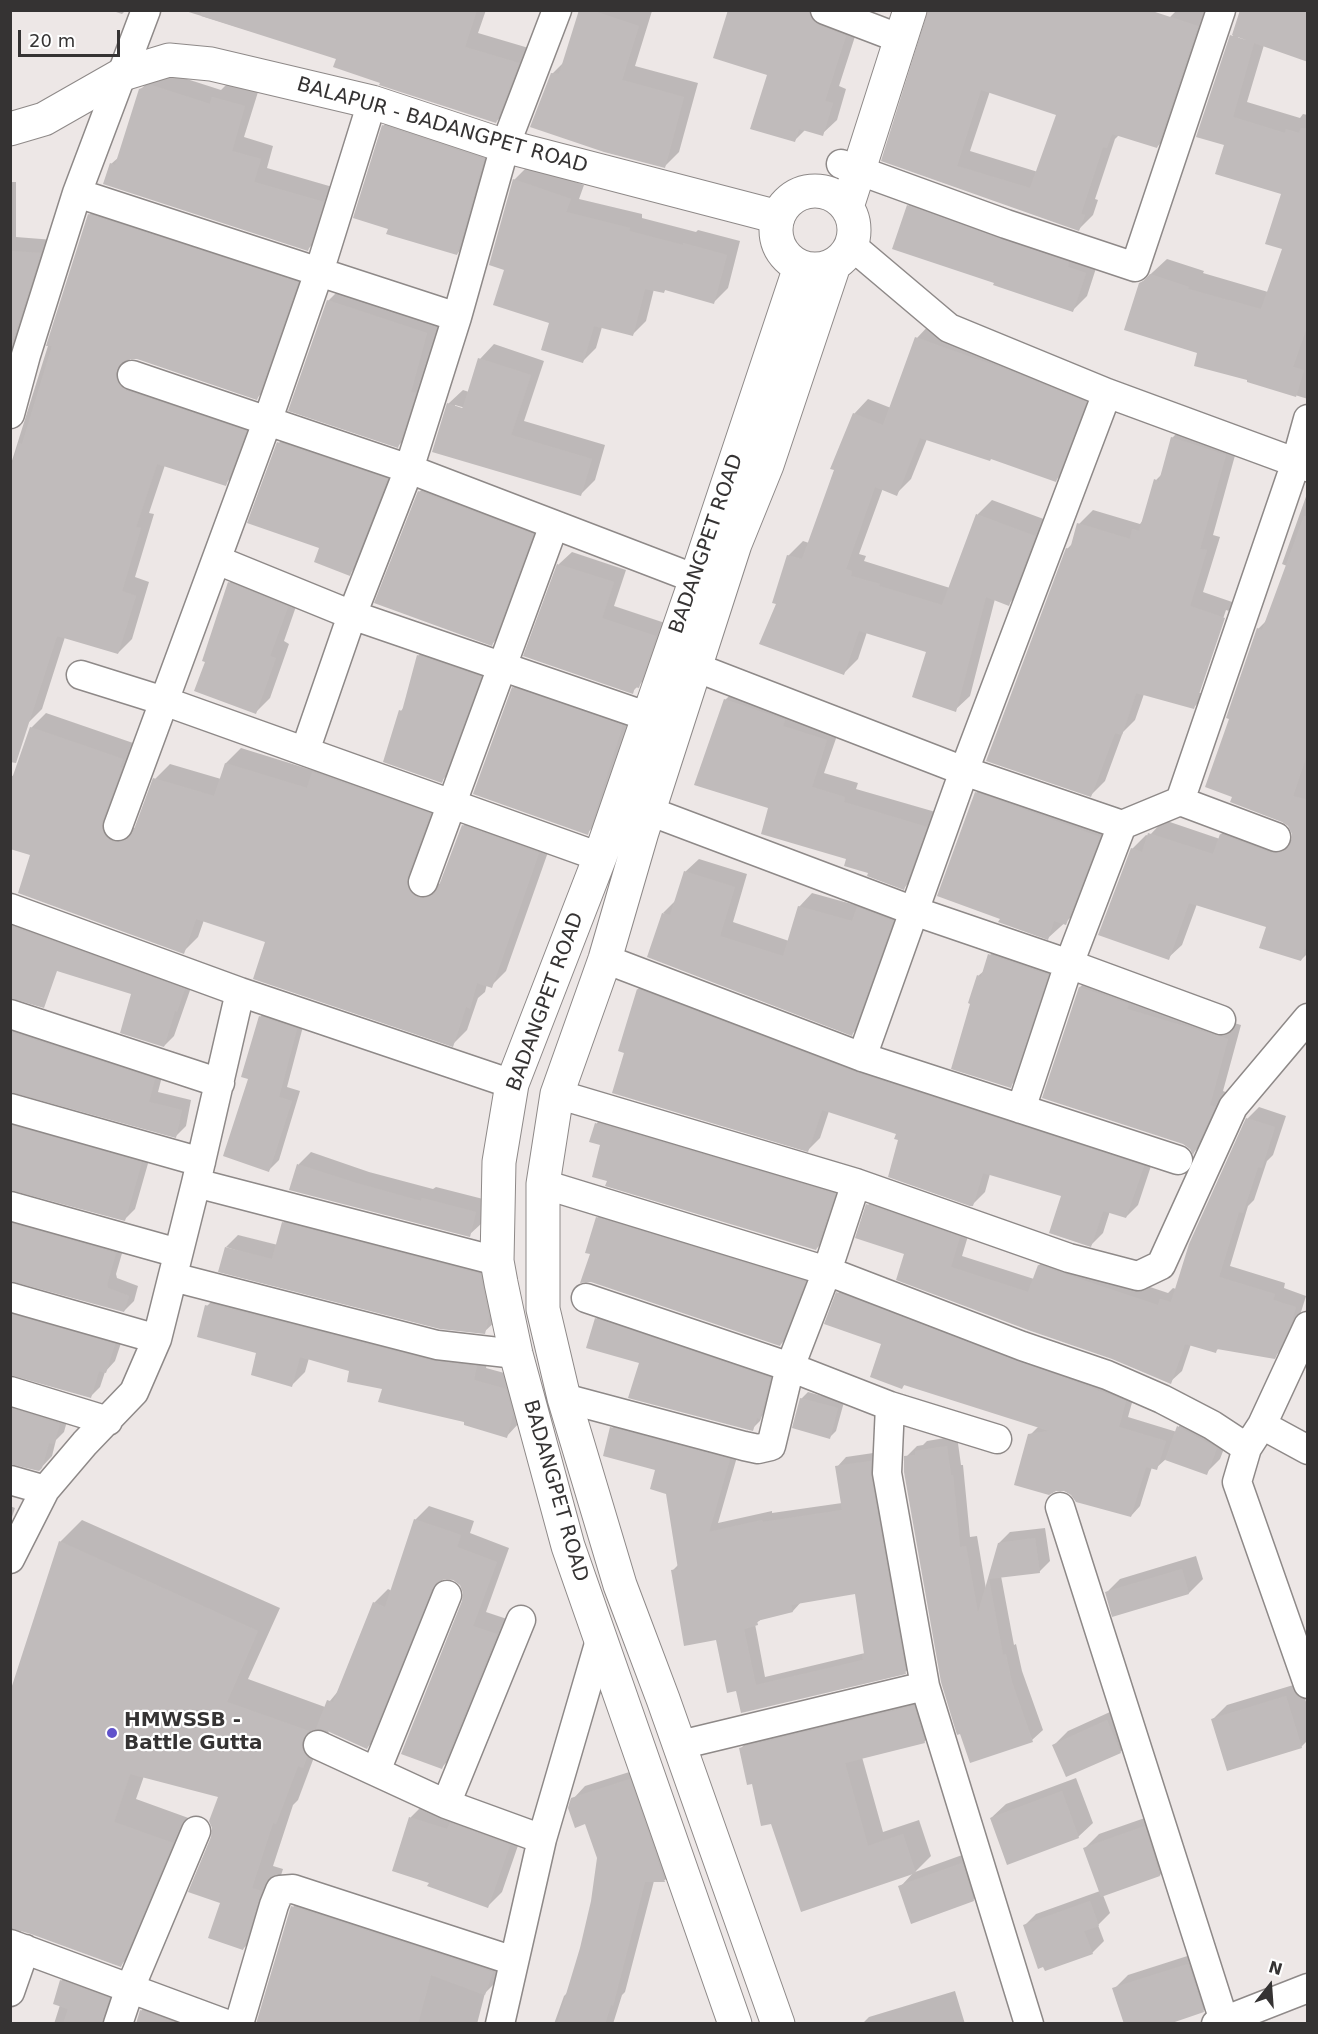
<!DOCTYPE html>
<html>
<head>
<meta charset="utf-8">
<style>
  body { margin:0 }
  #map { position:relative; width:1318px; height:2034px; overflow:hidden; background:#ede7e6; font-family:"DejaVu Sans",sans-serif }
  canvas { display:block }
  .frame { position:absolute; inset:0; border:12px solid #353333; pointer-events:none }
  .north { position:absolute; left:1240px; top:1956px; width:60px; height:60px; -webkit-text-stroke:4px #fff; paint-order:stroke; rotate:17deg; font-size:16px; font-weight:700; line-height:24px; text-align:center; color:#353333 }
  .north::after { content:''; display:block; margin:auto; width:21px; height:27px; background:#353333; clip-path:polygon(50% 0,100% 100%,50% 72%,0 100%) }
  .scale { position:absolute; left:18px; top:30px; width:102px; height:27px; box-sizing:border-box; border:3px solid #353333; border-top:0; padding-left:8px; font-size:18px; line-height:21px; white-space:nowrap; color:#353333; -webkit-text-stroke:4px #fff; paint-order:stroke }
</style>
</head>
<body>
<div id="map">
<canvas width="1318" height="2034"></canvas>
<div class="frame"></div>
<div class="north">N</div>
<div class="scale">20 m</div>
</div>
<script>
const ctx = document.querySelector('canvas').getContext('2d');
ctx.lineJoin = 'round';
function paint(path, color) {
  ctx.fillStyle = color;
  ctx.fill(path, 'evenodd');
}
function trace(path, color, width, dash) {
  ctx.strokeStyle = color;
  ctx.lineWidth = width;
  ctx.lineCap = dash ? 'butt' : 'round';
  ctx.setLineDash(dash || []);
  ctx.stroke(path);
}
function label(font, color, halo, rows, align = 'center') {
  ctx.font = font + ' "DejaVu Sans",sans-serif';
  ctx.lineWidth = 4.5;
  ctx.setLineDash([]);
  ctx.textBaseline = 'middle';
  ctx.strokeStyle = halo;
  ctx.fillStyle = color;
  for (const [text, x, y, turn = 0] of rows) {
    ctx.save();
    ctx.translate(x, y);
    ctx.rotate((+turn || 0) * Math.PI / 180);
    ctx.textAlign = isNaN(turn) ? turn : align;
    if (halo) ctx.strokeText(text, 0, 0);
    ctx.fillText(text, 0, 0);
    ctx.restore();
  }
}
paint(new Path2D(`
  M110 10H126L122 14Z
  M182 10H486L478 33 532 49 510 107 496 122 382 82 338 58Z
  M580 10 652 11 635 66 698 83 679 152 664 167 552 74 565 61Z
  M730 10H832L860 21 839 86 846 89 837 120 822 134 806 129 794 141 769 74Z
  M929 10 1170 17 1177 10H1209L1171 132 1157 147 1119 135 1115 139 1095 199 1098 200 1093 215 1079 229 883 160ZM990 91 1058 114 1038 172 970 151Z
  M1242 10H1308V60L1264 45 1247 102 1300 118 1303 114 1308 115V399L1249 381V379L1196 364 1199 352 1126 329 1140 284 1167 259 1204 271 1203 273 1268 292 1283 248 1267 243 1282 193 1217 173 1226 144 1198 136ZM1238 36 1254 41 1253 44 1238 39Z
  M165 72 221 90 227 84 258 92 244 137 273 146 267 168 336 188 321 236 308 249 111 164 119 157 141 89 155 75Z
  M402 107 502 140 475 235 457 254 383 126Z
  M528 166 584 185 579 199 642 214V218L696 232 698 230 740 241 728 288 714 302 666 289 663 292 654 289 646 321 632 335 602 327 596 348 582 362 506 269 514 180Z
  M10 182H16V237L54 240 10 384Z
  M922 192 1099 259 1087 296 1073 310 996 282 908 206Z
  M103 201 311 269 271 384 257 398 138 358H130L129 364 259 417 239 470 225 484 165 465 149 513 154 514 135 577 149 582 132 639 118 653 65 637 42 709 28 723 10 717V467L89 215Z
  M346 283 444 315 416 428 398 446 328 301Z
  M931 323 1099 388 1070 466 1055 481 992 458 927 439 911 479 896 494 883 488 859 554 866 556 864 561 950 588 978 514 992 500 1049 521 1023 590 1008 604 995 599 970 696 955 710 928 651 867 632 858 659 844 673 778 603 788 556 803 541 809 543 854 414 868 399 891 408 917 338Z
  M494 344 544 361 524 421 605 445 595 480 581 494 448 404 463 390 469 392 480 359ZM455 405 469 409 455 408Z
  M1186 424 1239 441 1213 535 1220 537 1203 592 1238 604 1207 694 1193 708 1144 694 1135 720 1123 732 1105 781 1091 795 1067 549 1073 543 1079 524 1093 510 1140 524 1144 519 1156 480 1162 474 1172 438ZM1226 610 1229 611 1201 693H1198Z
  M292 429 400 466 362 561 349 574 321 547 279 443Z
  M434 478 546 520 506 630 492 644 419 492Z
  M1308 491V777L1306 782 1308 783V953L1301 960 1268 926 1197 904 1182 945 1168 958 1132 849 1146 835 1149 836 1164 820 1220 839 1221 834 1235 821 1285 839 1293 840 1294 835 1231 718 1258 629 1268 619 1287 566 1282 564Z
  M572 552 626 570 614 606 668 624 651 673 632 692 525 655 559 564Z
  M243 569 301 592 284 641 289 644 270 698 256 712 207 661 229 583Z
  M433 641 494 662 456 767 441 781 401 711 404 707 418 656Z
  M535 667 643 704 609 812 587 833 513 688Z
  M739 687 840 727 824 773 858 783 856 789 939 813 917 874 904 888 870 872 848 858 725 700Z
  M46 713 136 744 128 827 136 828 155 779 170 764 221 779 226 763 241 748 315 771 329 757 444 799 433 883 441 884 463 826 478 811 553 838 506 971 491 986 487 984 485 992 478 998 467 1030 452 1045 267 942 204 920 198 937 183 952 32 855 10 848V778L16 773 31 728Z
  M990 779 1113 822 1080 909 1048 938 1002 918 976 793Z
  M699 859 747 874 733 922 789 941 799 907 812 893 859 906 871 895 905 907 865 1021 852 1034 663 913 676 900 685 872Z
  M10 911 194 979 174 1036 164 1046 133 993 10 952Z
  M1004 940 1061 961 1024 1072 1010 1086 978 976 985 970 990 955Z
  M1094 973 1140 995 1241 1025 1223 1091 1228 1093 1207 1139 1194 1152 1184 1143 1044 1097 1080 987Z
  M650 977 1155 1154 1138 1205 1126 1217 1110 1211 1103 1233 1091 1245 1063 1195 990 1174 985 1192 973 1204 900 1139 898 1133 829 1111 820 1138 808 1150 626 1052 638 989Z
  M270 1007 305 1019 287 1087 300 1091 279 1160 269 1170 250 1078 260 1017Z
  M10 1017 164 1069 158 1092 191 1100 186 1126 176 1136 10 1091Z
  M1259 1107 1286 1116 1273 1155 1267 1161 1254 1200 1248 1206 1230 1266 1285 1283 1284 1288 1306 1296 1301 1312 1286 1345 1274 1357 1219 1348 1215 1352 1191 1344 1182 1371 1170 1382 906 1253 868 1205 879 1194 971 1226 962 1256 1034 1279 1039 1265 1051 1254 1168 1293 1173 1288 1176 1289 1190 1244 1248 1118Z
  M10 1111 151 1153 135 1209 125 1219 10 1189Z
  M606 1114 844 1184 826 1239 816 1249 609 1180 602 1144 591 1141 597 1123Z
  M311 1152 369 1172 433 1189 436 1187 487 1200 482 1223 469 1235 291 1189 299 1164Z
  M10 1209 125 1243 116 1274 117 1278 138 1286 134 1301 124 1311 10 1280Z
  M607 1209 814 1272 790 1335 780 1345 592 1253 597 1218Z
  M296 1210 492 1261 497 1320 484 1332 226 1247 238 1235 278 1245 283 1223Z
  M848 1283 1135 1392 1128 1417 1177 1432 1179 1426 1193 1412 1230 1433 1220 1459 1206 1473 1166 1459 1156 1468 1152 1467 1140 1506 1131 1516 1030 1435 1039 1426 905 1384 902 1387 883 1343 838 1293Z
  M220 1293 489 1354 486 1368 519 1377V1423L507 1436 384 1388 351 1370 309 1358 305 1372 292 1385 207 1306Z
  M10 1300 124 1334 115 1361 105 1372 100 1387 90 1397 10 1374Z
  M604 1311 778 1370 768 1410 762 1416 760 1421 752 1429 641 1362 596 1319Z
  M808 1392 844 1402 836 1431 829 1438 801 1399Z
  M10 1394 69 1414 64 1432 56 1440 52 1456 39 1470 10 1463Z
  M621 1419 739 1450 718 1523 772 1511V1513L842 1503 837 1467 846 1457 880 1452 915 1663 905 1672 737 1690 717 1638 672 1571 679 1564 667 1492 657 1469 612 1428ZM856 1593 865 1653 765 1677 755 1624 763 1618 793 1611 802 1601Z
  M957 1436 961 1465H963L970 1537 977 1536 986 1589 999 1543 1010 1532 1045 1528 1050 1561 1039 1572 1001 1576 1014 1645 1016 1644 1022 1671 1043 1730 1032 1740 906 1457 917 1446 923 1445 927 1441Z
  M10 1506 15 1508 10 1523Z
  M429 1506 474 1521 470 1533 509 1548 486 1612 510 1620 456 1753 442 1767 465 1593 462 1584 453 1578H443L380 1734 367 1748 327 1729 329 1733 325 1744 316 1752 298 1800 293 1805 273 1866 283 1869 265 1926 243 1949 222 1903 213 1838 220 1796 144 1776 136 1799 194 1820 143 1943 120 1966 17 1928 26 1936 10 2002V1697L60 1542 82 1520 280 1608 248 1679 325 1707 339 1690 374 1603 388 1589 392 1591 415 1520Z
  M1196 1556 1203 1579 1189 1593H1106L1120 1579Z
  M1300 1683 1308 1708V1740L1301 1747 1213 1719 1227 1705Z
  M929 1691 940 1726 924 1742 862 1757 883 1832 919 1820 931 1856 915 1872 976 1850 987 1886 973 1900 900 1887 914 1872 772 1822 753 1782 741 1748 756 1733Z
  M1121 1707 1135 1738 1120 1752 1054 1745 1068 1731Z
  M642 1768 677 1868 665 1880 654 1881 625 1992 622 1995 613 2024H554L564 1996 569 1991 593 1902 598 1858 586 1822 573 1799 585 1786Z
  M1076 1778 1093 1823 1078 1837 991 1818 1006 1804Z
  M425 1803 523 1831 502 1892 488 1906 431 1882 393 1870 411 1817Z
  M1159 1813 1174 1860 1160 1875 1103 1895 1110 1913 1098 1925 1104 1941 1092 1953 1025 1925 1036 1914 1100 1891 1085 1848 1099 1834Z
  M304 1896 503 1961 496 1982 485 1993 477 2024H258L293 1907Z
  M1203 1951 1217 1997 1203 2011 1114 1989 1128 1975Z
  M72 1970 119 1988 116 2024H54L60 2005 61 1981Z
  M955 1991 965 2024H862L869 2017Z
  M152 2000 216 2024H136L141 2011Z`), '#0003');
paint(new Path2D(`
  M202 10H477L465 47 519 63 496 123 379 85 380 83 333 67 336 59 201 16Z
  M579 10H591L639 26 622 80 684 97 665 168 604 152 530 127 551 73 559 74Z
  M728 10H809L812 20 819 25 846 36 825 101 833 103 823 136 799 129 795 142 750 129 767 75 713 58Z
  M928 10H1149L1198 26 1157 148 1112 134 1107 148 1103 147 1081 214 1085 215 1079 231 881 161ZM981 90 1056 115 1030 188 957 166Z
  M1240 10H1308V62L1254 43 1233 117 1285 133 1286 129 1299 133 1301 128 1308 129V324L1293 367 1304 370 1296 397 1247 382V380L1194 366 1197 353 1124 330 1139 283 1145 280 1150 274 1189 287 1188 289 1261 309 1282 249 1265 244 1281 194 1215 174 1224 145 1196 137 1230 35 1246 40 1232 35Z
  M151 85 210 104 212 97 245 106 232 151 261 159 254 182 324 202 308 251 103 184 110 163 115 165 139 89Z
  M382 125 484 159 457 255 386 234 388 229 353 218Z
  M513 179 571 199 566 212 630 228 629 231 683 245V243L727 255 714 304 665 290 664 293 645 289 633 336 594 326 583 363 541 350 549 323 493 305 504 270 489 265Z
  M907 205 1069 262 1068 267 1086 273 1073 312 993 285 994 283 892 249Z
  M88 214 298 282 257 400 137 359H128L122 362 117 369 116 379 120 386 127 391 246 431 226 486 157 464 136 527 141 528 122 591 136 596 118 654 57 636 16 763 10 762V470L19 443 22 444 52 346H46Z
  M10 251 41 253 12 343H10Z
  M327 300 427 333 411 392 416 393 398 448 288 411Z
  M915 337 1010 371 1086 402 1056 482 991 459 990 461 920 438 897 496 875 487 846 569 852 571 851 576 880 584 879 586 942 605 976 514 1035 536 1009 606 986 597 956 712 912 697 926 652 859 631 844 675 759 644 776 604 772 603 787 555 802 559 834 470 830 469 853 413 883 425Z
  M478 358 531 375 511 435 592 459 581 496 432 452 447 403 462 408 463 407Z
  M1171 437 1226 455 1200 549 1207 550 1190 606 1225 618 1194 709 1136 693 1122 735 1115 733 1091 797 986 761 1066 548 1070 549 1077 523 1130 539 1132 529 1139 531 1154 479 1159 481Z
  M277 442 387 479 350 576 314 562 319 548 247 523Z
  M418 491 533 534 492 646 374 603Z
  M1304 516H1308V752L1293 796 1308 800V940L1301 961 1259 948 1266 927 1189 903 1169 960 1098 935 1131 848 1142 852 1148 833 1213 854 1220 834 1271 853H1279L1287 849 1291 843 1292 834 1288 826 1282 822 1230 802 1232 797 1205 787 1229 719 1226 718 1257 628 1262 630Z
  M557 564 614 582 602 618 656 636 639 688 635 687 633 694 523 656Z
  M228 582 288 607 270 656 276 658 256 714 194 691 205 662 202 661Z
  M417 655 481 677 442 783 383 762 399 710 402 711Z
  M512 687 623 725 588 835 473 794Z
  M724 699 785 720 783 726 827 740 812 787 845 797 844 802 927 827 904 890 867 876 868 873 844 866 846 859 761 834 768 808 694 785Z
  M30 727 123 759 120 767 122 768 102 821V829L105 836 113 842H121L128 839 133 832 153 778 214 796 225 763 307 788 312 772 430 814 407 877V885L410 892 418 898H426L434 894 438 888 462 825 539 853 492 988 477 983 470 1009 466 1007 453 1047 253 979 265 942 196 919 184 954 18 893 30 855 10 849V784Z
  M975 792 1100 837 1066 925 1054 921 1048 940 998 922 1000 919 937 896Z
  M684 871 735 887 720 936 783 956 798 906 852 921 857 907 893 921 852 1036 647 957 662 913 670 915Z
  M10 926 185 989 177 1012 175 1011 164 1047 120 1033 131 994 57 971 44 1008 10 998Z
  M988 954 1048 975 1011 1088 951 1069 970 1004 968 1003 977 975 981 977Z
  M1079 987 1129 1004 1127 1009 1228 1039 1210 1105 1215 1107 1193 1155 1190 1149 1183 1144 1042 1098Z
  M637 989 857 1073 1144 1166 1126 1218 1103 1211 1091 1247 1049 1233 1061 1196 983 1173 973 1206H970L888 1177 898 1140 894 1139 896 1134 822 1110 808 1152 612 1093 624 1053 618 1051Z
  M259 1016 297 1029 279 1097 292 1101 269 1172 223 1156 248 1079 241 1077Z
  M10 1032 155 1079 149 1102 182 1110 176 1138 10 1092Z
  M1246 1118 1275 1127 1262 1168 1258 1167 1243 1213 1239 1212 1219 1277 1275 1294 1273 1300 1296 1307 1291 1324 1275 1359 1217 1349 1216 1353 1185 1344 1171 1384 1112 1359 1028 1330 896 1280 904 1254 855 1238 866 1204 960 1237 951 1267 1028 1292 1038 1265 1158 1305 1160 1299 1171 1302 1189 1244Z
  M595 1123 835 1194 816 1250 605 1186 607 1181 592 1177 600 1145 589 1142Z
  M10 1125 142 1162 125 1221 10 1190Z
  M297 1164 356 1183 421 1201 422 1198 476 1212 470 1237 289 1190Z
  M596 1217 805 1282 780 1346 591 1282 580 1283 590 1254 585 1253Z
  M282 1222 480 1274 489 1317 485 1334 440 1329 218 1272 225 1247 272 1259Z
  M10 1223 116 1253 107 1285 108 1288 129 1296 124 1312 10 1281Z
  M836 1292 1126 1401 1119 1427 1166 1441 1157 1470 1146 1467 1131 1517 1076 1502 1071 1495 1064 1491H1056L1049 1495 1014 1485 1028 1434 1049 1431 904 1385 902 1389 870 1377 881 1344 824 1324Z
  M210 1304 433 1361 477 1366 474 1380 506 1389 513 1415 507 1438 464 1425V1422L378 1402 382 1389 347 1382 349 1371 300 1357 292 1387 251 1375 256 1353 197 1337 205 1305 209 1306Z
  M10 1314 115 1344 106 1373 99 1371 91 1398 10 1375Z
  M595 1318 770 1378 760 1419 757 1418 753 1431 628 1398 639 1363 586 1348Z
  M800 1398 838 1408 830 1439 792 1428Z
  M10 1408 60 1424 54 1444 49 1443 42 1468 39 1471 10 1464Z
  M1177 1426 1217 1448 1207 1475 1165 1460Z
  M610 1427 730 1459 709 1532 762 1520 763 1522 842 1510 835 1466 871 1461V1476L906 1674 741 1713 736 1691 727 1693 716 1640 684 1646 671 1570 678 1569 666 1494 650 1489 655 1470 603 1456ZM855 1594 864 1654 862 1655 863 1660 756 1685 744 1629 758 1625 757 1621 793 1612 791 1605Z
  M947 1446 951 1475H953L960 1547 966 1546 978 1613 998 1543 1035 1538 1040 1573 989 1579 1003 1655 1006 1654 1012 1682 1033 1742 970 1763 960 1734 957 1735 941 1682 904 1472V1456L915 1455V1451Z
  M414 1519 461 1535 457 1547 497 1562 473 1626 497 1634 442 1769 401 1754 462 1601 463 1593 460 1585 453 1580 445 1579 437 1582 432 1589 367 1749 325 1730 316 1729 327 1700 333 1702 373 1602 385 1607Z
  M59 1541 258 1631 227 1702 309 1731 303 1738 302 1746 307 1757 303 1768 298 1766 276 1824 273 1823 252 1888 262 1891 243 1950 208 1938 220 1903 188 1892 211 1837 212 1828 209 1821 218 1797 130 1774 114 1822 173 1843 121 1967 31 1934 10 1928V1692Z
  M1182 1569 1189 1594 1112 1617 1105 1592Z
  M1286 1696 1302 1748 1227 1771 1211 1719Z
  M914 1706 925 1743 845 1763 868 1846 903 1834 916 1873 801 1912 771 1824 761 1826 752 1784 747 1785 739 1748Z
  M1107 1720 1121 1753 1066 1777 1052 1745Z
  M630 1779 665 1882H645L613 2006 611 2005 605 2024H557L580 1948 591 1901 597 1858 585 1824 575 1828 568 1808 571 1798Z
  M1062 1791 1079 1838 1007 1865 990 1818Z
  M409 1817 447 1829 450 1823 510 1845 488 1908 427 1886 429 1883 392 1871Z
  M1145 1826 1160 1876 1101 1897 1083 1848Z
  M962 1863 974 1901 911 1924 898 1886Z
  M1090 1901 1099 1926 1084 1931 1093 1954 1045 1971 1043 1967 1038 1969 1023 1925Z
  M291 1906 493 1972 485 1995 431 1975 418 2024H256Z
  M1188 1964 1204 2012 1169 2024H1124L1112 1988Z
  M60 1980 109 1998 102 2024H63L68 2009 53 2004Z
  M140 2010 174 2022V2024H136Z`), '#c0bbbb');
const minor = new Path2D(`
  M825 10 901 39
  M841 164 1006 224 1135 267 1221 10
  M77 193 457 317
  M852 246 949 328 1107 393 1308 467
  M132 375 409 469 696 579
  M10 414 26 355 77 193 146 10
  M217 560 352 615 649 717
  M695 667 964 771 1122 825 1180 801 1276 837
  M81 675 164 701 600 857
  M305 751 352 615 409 469 457 317 505 146 557 10
  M1180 801 1296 462 1308 419
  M649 811 914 911 1069 964 1221 1020
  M118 826 267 422 319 272 372 102
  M423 882 554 525
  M10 908 240 992 512 1084
  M605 959 862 1057 1178 1160
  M10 1014 220 1083
  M862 1057 964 771 1107 393
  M557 1094 856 1183 1069 1258 1138 1276 1161 1265 1233 1107 1308 1018
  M10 1108 201 1162
  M1021 1109 1069 964 1122 825
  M196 1183 497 1261
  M543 1184 827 1271 1022 1346 1107 1375 1162 1399 1212 1425 1247 1448
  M10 1206 178 1253
  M173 1277 437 1345 516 1354
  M10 1297 157 1339
  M586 1298 790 1367 890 1406 997 1439
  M1308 1326 1262 1425 1247 1448 1237 1482 1308 1684
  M10 1391 108 1421
  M564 1398 744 1446 758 1449 771 1446 790 1367 827 1271 856 1183
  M890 1406 887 1473 925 1686 1029 2024
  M1262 1425 1308 1450
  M10 1480 45 1490
  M1060 1507 1225 2024
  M10 1559 45 1490 85 1443 134 1392 157 1339 196 1183 240 992
  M318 1745 446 1804 542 1839
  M680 1745 925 1686
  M376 1771 447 1595
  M446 1804 521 1620
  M10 1944 226 2024
  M10 1992 25 1949
  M118 2024 130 1988 196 1831
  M239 2024 274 1905 280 1890 293 1889 514 1961
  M500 2024 542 1839 601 1637
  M1216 2024 1308 1988`);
const tertiary = new Path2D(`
  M10 129 44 119 123 74 169 60 211 64 372 102 505 146 778 217`);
const secondary = new Path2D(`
  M776 230a39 39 0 1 1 78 0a39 39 0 1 1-78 0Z
  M847 207 910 10
  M735 2024 568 1546 516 1354 501 1283 497 1261 499 1162 512 1084 600 857 696 579 800 267
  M778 2024 663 1699 620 1585 564 1398 543 1309V1184L557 1094 605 959 642 832 735 544 767 465 834 265`);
trace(minor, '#8e8988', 31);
trace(tertiary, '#8e8988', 35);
trace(secondary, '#8e8988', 35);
trace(minor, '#fff', 28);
trace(tertiary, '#fff', 33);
trace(secondary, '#fff', 33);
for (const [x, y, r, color] of [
  [112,1733,6,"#6052cb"]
]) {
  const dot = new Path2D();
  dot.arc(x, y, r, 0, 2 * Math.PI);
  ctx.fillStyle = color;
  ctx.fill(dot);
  trace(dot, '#fff', 2);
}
label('20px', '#353333', '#fff', [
  ["BALAPUR - BADANGPET ROAD",442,126,16],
  ["BADANGPET ROAD",707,544,-71],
  ["BADANGPET ROAD",546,1002,-70],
  ["BADANGPET ROAD",555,1491,74]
]);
label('bold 20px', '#353333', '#fff', [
  ["HMWSSB -",124,1721],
  ["Battle Gutta",124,1744]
], 'left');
</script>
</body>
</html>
